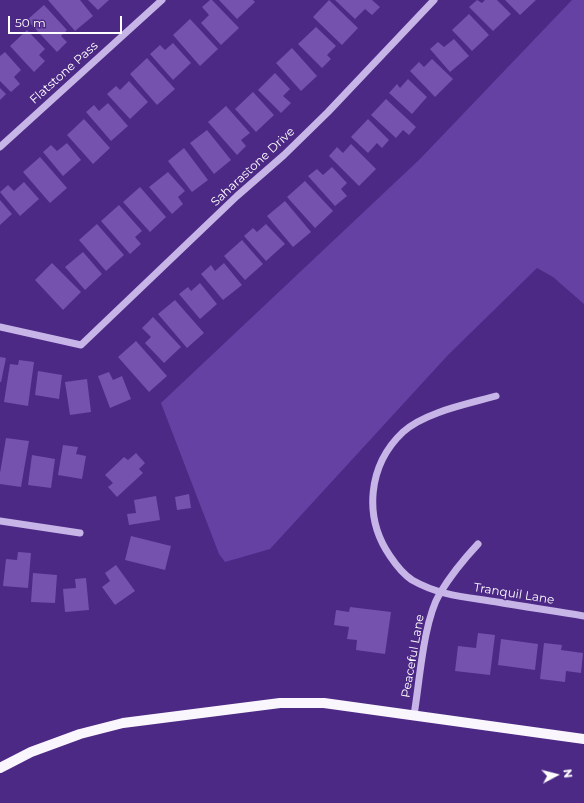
<!DOCTYPE html>
<html>
<head>
<meta charset="utf-8">
<style>
  body { margin:0 }
  #map { position:relative; width:584px; height:803px; overflow:hidden; background:#4d2986; font-family:Montserrat,sans-serif }
  canvas { display:block }
  .north { position:absolute; left:536px; top:755px; width:40px; height:40px; -webkit-text-stroke:3px #4d2986; paint-order:stroke; rotate:83deg; font-size:11px; font-weight:700; line-height:16px; text-align:center; color:#fff }
  .north::after { content:''; display:block; margin:auto; width:14px; height:18px; background:#fff; clip-path:polygon(50% 0,100% 100%,50% 72%,0 100%) }
  .scale { position:absolute; left:8px; top:16px; width:114px; height:18px; box-sizing:border-box; border:2px solid #fff; border-top:0; padding-left:5px; font-size:12px; line-height:14px; white-space:nowrap; color:#fff; -webkit-text-stroke:3px #4d2986; paint-order:stroke }
</style>
</head>
<body>
<div id="map">
<canvas width="584" height="803"></canvas>
<div class="north">N</div>
<div class="scale">50 m</div>
</div>
<script>
const ctx = document.querySelector('canvas').getContext('2d');
ctx.lineJoin = 'round';
function paint(path, color) {
  ctx.fillStyle = color;
  ctx.fill(path, 'evenodd');
}
function trace(path, color, width, dash) {
  ctx.strokeStyle = color;
  ctx.lineWidth = width;
  ctx.lineCap = dash ? 'butt' : 'round';
  ctx.setLineDash(dash || []);
  ctx.stroke(path);
}
function label(font, color, halo, rows, align = 'center') {
  ctx.font = font + ' Montserrat,sans-serif';
  ctx.lineWidth = 3.5;
  ctx.setLineDash([]);
  ctx.textBaseline = 'middle';
  ctx.strokeStyle = halo;
  ctx.fillStyle = color;
  for (const [text, x, y, turn = 0] of rows) {
    ctx.save();
    ctx.translate(x, y);
    ctx.rotate((+turn || 0) * Math.PI / 180);
    ctx.textAlign = isNaN(turn) ? turn : align;
    if (halo) ctx.strokeText(text, 0, 0);
    ctx.fillText(text, 0, 0);
    ctx.restore();
  }
}
paint(new Path2D(`
  M572 0H584V304L553 277 537 268 448 355 270 549 225 562 219 554 161 403 420 159Z`), '#6641a4');
paint(new Path2D(`
  M48 0H80L93 16 75 31Z
  M88 0H109L98 10Z
  M210 0H212L239 28 221 45 201 23 209 15 202 7Z
  M219 0H253L255 2 237 19Z
  M329 0 358 28 342 45 313 17Z
  M335 0H372L380 7 372 15 365 9 355 19Z
  M477 0 482 3 485 0H497L511 14 493 31 469 7Z
  M505 0H536L520 15Z
  M44 5 67 30 61 36 67 42 57 52 27 20Z
  M469 14 489 35 472 51 452 30Z
  M190 19 218 49 200 66 173 35Z
  M316 27 336 46 327 55 331 59 322 68 298 44Z
  M27 30 45 49 39 55 45 61 34 72 10 46Z
  M454 39 469 56 450 72 430 49 438 42 444 47Z
  M173 43 191 63 173 80 150 54 160 45 165 50Z
  M292 48 317 76 301 91 276 63Z
  M5 52 21 70 14 77 20 84 11 92 0 81V56Z
  M147 58 175 89 157 105 130 74Z
  M432 59 453 79 435 97 410 71 419 62 424 67Z
  M275 73 290 89 283 96 291 103 281 113 258 90Z
  M408 79 427 97 412 114 389 93 397 84 400 88Z
  M129 81 148 102 130 119 107 94 116 86 120 90Z
  M0 88 6 94 0 100Z
  M253 92 274 115 256 132 235 109Z
  M386 99 416 127 409 135 403 130 396 138 371 115Z
  M108 103 128 126 111 141 86 112 94 105 99 111Z
  M226 106 250 133 241 140 246 146 237 155 208 122Z
  M84 119 110 148 93 164 67 135Z
  M368 119 389 140 382 148 377 143 368 153 351 137Z
  M207 130 231 160 214 174 190 143Z
  M67 143 81 160 63 176 43 152 51 145 57 151Z
  M351 144 376 169 359 186 329 156 337 147 343 153Z
  M184 148 208 180 192 192 168 161Z
  M40 157 67 188 50 203 23 172Z
  M332 167 347 183 341 189 347 196 335 206 308 176 317 169 323 175Z
  M168 172 185 191 178 197 183 204 172 214 149 187Z
  M305 181 333 211 315 228 287 197Z
  M24 182 39 199 20 216 0 192 8 185 14 191Z
  M140 187 166 217 150 232 123 202Z
  M0 200 12 214 0 225Z
  M285 201 311 232 293 247 267 216Z
  M119 205 142 231 135 237 141 244 130 254 101 221Z
  M97 224 124 255 106 271 79 240Z
  M266 224 285 244 266 261 244 236 253 228 257 232Z
  M242 240 263 264 245 280 224 256Z
  M83 252 102 274 85 290 65 267Z
  M52 263 81 292 63 310 35 280Z
  M224 263 242 285 223 300 201 274 211 265 215 271Z
  M200 283 217 304 200 319 179 294 188 287 191 291Z
  M175 300 204 333 187 348 158 314Z
  M153 317 181 347 164 363 145 343 151 337 142 328Z
  M136 341 167 376 149 392 118 357Z
  M0 357 6 358 1 382H0Z
  M19 360 34 362 28 406 4 402 10 364 18 365Z
  M38 371 62 375 59 399 35 395Z
  M109 372 113 380 122 376 131 399 110 408 98 376Z
  M87 379 91 412 70 415 65 382Z
  M6 438 29 441 21 487 0 484V473Z
  M63 445 78 447 76 454 86 456 82 479 58 475Z
  M136 453 145 463 139 469 143 473 117 497 108 487 113 483 105 475 124 457 128 460Z
  M32 455 55 459 51 488 28 485Z
  M189 494 191 508 177 510 175 497Z
  M156 496 160 520 129 525 127 514 136 513 134 500Z
  M131 536 171 546 165 570 125 560Z
  M18 552 31 553 28 588 3 586 6 559 17 560Z
  M116 565 135 591 115 605 102 587 110 581 105 573Z
  M33 573 57 575 55 603 31 602Z
  M86 578 89 610 65 612 63 589 76 588 75 579Z
  M350 607 391 612 385 654 356 650 357 640 347 639 349 627 334 625 336 610 349 612Z
  M478 633 495 635 490 675 455 671 458 646 476 648Z
  M501 639 538 644 535 670 498 665Z
  M544 643 562 645 561 650 583 653 581 673 566 671 565 682 540 679Z`), '#7452ad');
trace(new Path2D(`
  M0 147 162 0
  M0 327 81 345 237 196 284 155 328 112 434 0
  M496 396C468 404 425 412 403 432 368 465 363 517 390 556 396 565 403 574 412 580 440 596 466 597 497 602 526 607 555 611 584 616
  M0 521 80 533
  M414 715C420 680 423 622 440 593 451 575 464 559 478 544`), '#c7b5e8', 7);
trace(new Path2D(`
  M0 768 31 752 80 734 123 723 280 703H324L584 739`), '#faf6fe', 10);
label('12px', '#fff', '#4d2986', [
  ["Flatstone Pass",64,73,-42],
  ["Saharastone Drive",253,167,-43],
  ["Tranquil Lane",514,594,9],
  ["Peaceful Lane",413,656,-80]
]);
</script>
</body>
</html>
